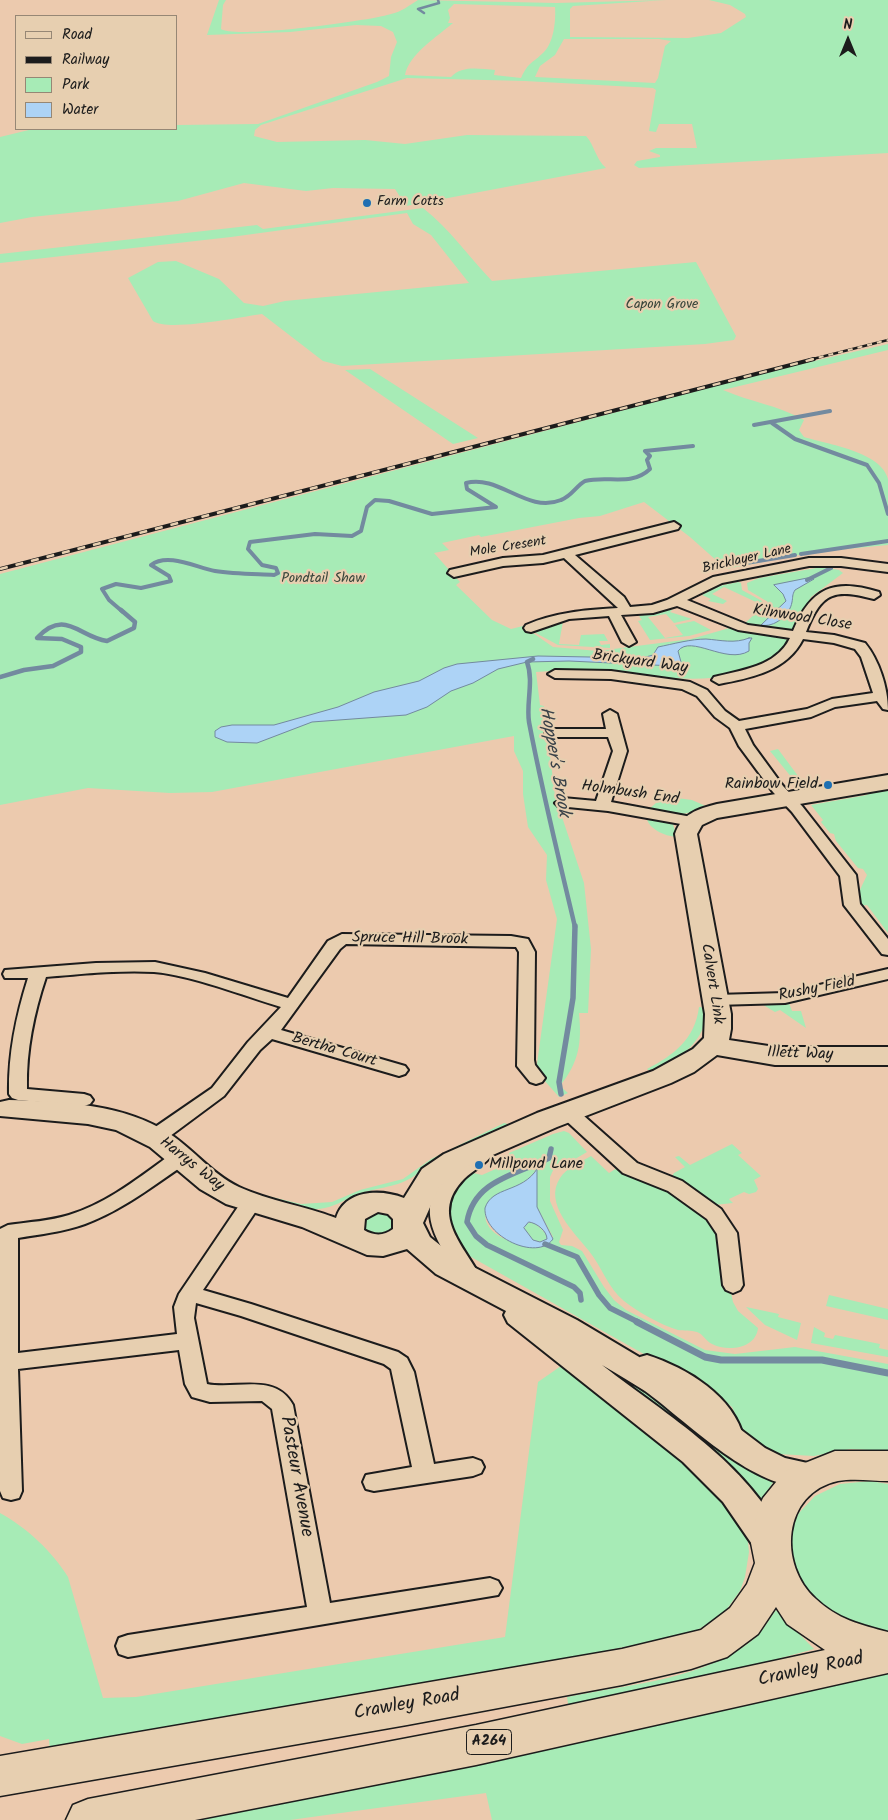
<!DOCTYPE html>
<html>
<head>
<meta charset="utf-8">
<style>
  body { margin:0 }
  #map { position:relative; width:888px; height:1820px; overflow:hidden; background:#eccaae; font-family:Kalam,sans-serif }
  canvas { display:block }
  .legend { position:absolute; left:15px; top:15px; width:162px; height:115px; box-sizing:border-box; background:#e7cfb0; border:1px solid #968775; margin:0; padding:6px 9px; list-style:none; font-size:15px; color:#1c1c1c }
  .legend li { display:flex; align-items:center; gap:10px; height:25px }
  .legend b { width:25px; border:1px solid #968775 }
  .north { position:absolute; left:823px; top:15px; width:50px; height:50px; -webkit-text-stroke:4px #e7cfb0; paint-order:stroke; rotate:0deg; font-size:14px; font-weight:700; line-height:20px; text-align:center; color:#1c1c1c }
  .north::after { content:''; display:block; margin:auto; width:18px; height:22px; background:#1c1c1c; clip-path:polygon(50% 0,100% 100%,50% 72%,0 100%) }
</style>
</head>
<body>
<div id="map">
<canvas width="888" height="1820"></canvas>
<ul class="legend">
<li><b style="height:6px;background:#e7cfb0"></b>Road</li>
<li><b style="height:6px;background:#1c1c1c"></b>Railway</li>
<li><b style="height:14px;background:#a7ebb6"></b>Park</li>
<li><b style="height:14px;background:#add3f6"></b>Water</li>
</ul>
<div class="north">N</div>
</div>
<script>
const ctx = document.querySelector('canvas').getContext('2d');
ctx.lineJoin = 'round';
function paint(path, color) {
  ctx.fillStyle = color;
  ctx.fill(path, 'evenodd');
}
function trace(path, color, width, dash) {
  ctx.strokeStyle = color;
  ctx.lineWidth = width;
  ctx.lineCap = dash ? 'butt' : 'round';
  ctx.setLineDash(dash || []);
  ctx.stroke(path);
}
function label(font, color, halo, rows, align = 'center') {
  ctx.font = font + ' Kalam,sans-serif';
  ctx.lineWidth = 4.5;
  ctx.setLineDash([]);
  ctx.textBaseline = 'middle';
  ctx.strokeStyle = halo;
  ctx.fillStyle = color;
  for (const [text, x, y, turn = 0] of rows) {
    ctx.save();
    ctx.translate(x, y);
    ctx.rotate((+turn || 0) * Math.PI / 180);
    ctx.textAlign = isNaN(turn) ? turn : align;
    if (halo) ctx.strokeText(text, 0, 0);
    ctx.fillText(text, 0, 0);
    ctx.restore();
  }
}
paint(new Path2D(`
  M219 0H226L223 5 221 29C234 39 370 21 391 14 401 12 410 5 418 0L556 3 666 0 573 6 570 9V37L688 38 721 33 746 17 745 14 730 5 709 0H888V153L639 168 634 165 637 161 660 157V155L649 151 656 148H697L692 124H659L656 132 649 131 656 90 653 88 525 81 407 78 261 125 255 130 254 136 277 142 365 140 405 144 467 135 586 136C595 146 595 158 606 168L406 206 395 189 333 188 306 191 244 183 178 201 32 217 0 223V137L33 129H176V125L258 124 377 82 389 76 391 57 397 42 393 32 381 26 356 25 290 32 207 35ZM454 4 555 7C556 20 554 42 544 52 532 64 529 61 521 78L494 75 495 70C480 69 462 65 451 77L405 75C409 54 438 36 453 23H448L450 18 448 10ZM564 39H659L671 41 665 46 658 78 655 83 535 77 540 66 555 55Z
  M423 208C450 229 469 257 492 281L696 262 736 336 734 340 705 344 342 366 323 361 262 314C240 317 168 332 153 321L128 278 158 262 176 261 219 279 244 303 263 306 285 301 469 283 431 235 413 224 407 213 231 237 0 263V254L257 225 263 229Z
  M888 344V350L723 390C750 402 778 405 804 420L799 430 804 437C827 444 882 452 888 479 888 495 888 527 888 545L814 552 726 569 690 537 644 502 600 516 579 518 481 537 479 535 442 543 449 550 434 553 460 582 456 585 492 620 511 629 523 626 553 647 598 651 691 639 733 627 790 640V642C784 648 777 656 770 660 722 689 665 677 613 672 587 669 562 670 536 672L540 705 544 706 555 796 584 883 591 949 588 1013H579C582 1043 579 1062 560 1086L568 1093 559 1097 536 1071 557 919 546 880 547 855 528 827 523 794V771L514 751V736L212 792 170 793 88 788 0 805V574L788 367Z
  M370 369 478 438 453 444 345 370Z
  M822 567 839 570 843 573 811 597 794 631 759 629 744 624 768 602 748 590 747 583 759 578Z
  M738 582 741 583 742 590 762 601V603L758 606 755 605 758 603 724 587 712 594 727 601 723 604 708 601 711 599 702 595 719 586Z
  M673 609 670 612 692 619 674 623 666 614 648 617 665 638 683 635 675 625 694 621 711 630 689 636 650 640 638 621 642 620 639 616Z
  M567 619V621H563L559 644 579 645 581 635 604 634 608 641H599L601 645 610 644V648L558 645 534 632 535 629Z
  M778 749 804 784H797L770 751Z
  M888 785V933L867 905 860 906 858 894 867 875 863 869 858 868 836 841 834 834 830 833 821 822 823 820 811 805 867 795 869 791Z
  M677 798 692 800 710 808 683 814 649 809 656 803Z
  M646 816 672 821 677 837C664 836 648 829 646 816Z
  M760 1003H789L792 1011H801L806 1028 780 1010 775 1012Z
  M699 1007 707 1008C706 1042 680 1058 653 1074L647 1069C674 1055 695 1039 699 1007Z
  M504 1123 512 1125 422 1170C404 1186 387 1186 365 1192 352 1195 342 1203 329 1207 303 1214 275 1202 249 1196L255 1193 301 1204 332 1202 360 1190 403 1179 431 1159Z
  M564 1131 569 1133 587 1152 570 1162 555 1166 550 1177V1201L563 1230 559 1242 561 1245 572 1246 582 1251 604 1287 614 1300 626 1310 705 1350 735 1354 795 1347 888 1364V1451L850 1449 814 1456 778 1454 759 1447 743 1432 732 1407 715 1394 464 1253 445 1218 452 1189 469 1172 482 1175 507 1164 509 1153 553 1134ZM536 1170 537 1207 553 1237 539 1247C522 1244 493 1241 486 1221 485 1217 486 1210 486 1205 500 1187 524 1190 536 1170Z
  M732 1144 742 1153 738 1155 761 1176 754 1180 758 1189 756 1192 749 1194 744 1192 729 1199 733 1203 714 1205 671 1178 674 1173 685 1167 675 1157 679 1156 690 1165Z
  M591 1156 609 1173 617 1168 625 1173 661 1185 688 1199 718 1231 733 1302 738 1311 758 1328C756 1349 727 1352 712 1344 706 1341 703 1334 697 1332 691 1330 684 1331 678 1330 661 1325 638 1312 624 1301 608 1288 602 1267 589 1251 575 1233 543 1204 560 1178 566 1168 581 1162 591 1156Z
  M374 1211 386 1213 393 1220V1229L385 1235 367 1236 358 1222Z
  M527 1223H534C539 1227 547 1232 547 1239L540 1242 533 1240 524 1228Z
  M829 1295 888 1309V1320L826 1306Z
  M746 1307 779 1314 778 1317 801 1323 797 1340 765 1325Z
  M814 1327 825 1333 824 1337 833 1339 835 1335 880 1344 879 1348 888 1350V1357L811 1343Z
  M561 1366 651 1433 695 1471 733 1512 747 1534 749 1552 745 1577 740 1591 724 1613 696 1631 663 1639 556 1661 50 1754 49 1739 22 1744 0 1736V1513C26 1527 53 1552 68 1577L103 1698 136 1697 505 1637 538 1382Z
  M625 1376C650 1394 675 1413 700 1432 724 1451 743 1473 774 1481L759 1503 618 1381Z
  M870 1481 888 1484V1637L856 1630 804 1591 791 1565 789 1538 798 1514 815 1496 840 1484Z
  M776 1610 814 1649 712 1677 569 1710 567 1697C629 1684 705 1680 755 1638 763 1631 769 1619 776 1610Z
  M888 1673V1820H492L486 1793 290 1820H157L827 1680Z`), '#a7ebb6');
const water = new Path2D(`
  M808 578 814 579 795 590C792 595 793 597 792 602 790 615 774 628 761 625L786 601 783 594 774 585Z
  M749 638H752L749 643V651C726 665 691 634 678 651L681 662 674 666 569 661 527 662 498 669 473 683 451 691 427 707 406 715 312 722 257 743 227 742 215 737V731L221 727 232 725H274L338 707 374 692 419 681 444 668 457 664 538 656 642 658 653 655 658 647C673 644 691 639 706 639 720 640 735 644 749 638Z
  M537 1169V1207L553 1239C537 1262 483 1236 485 1208 492 1186 522 1193 537 1169ZM529 1222C537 1223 547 1231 547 1239L540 1242 533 1240 524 1228Z`);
paint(water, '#add3f6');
trace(water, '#738a9f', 1);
trace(new Path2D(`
  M424 13 418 9 439 3 438 0`), '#738a9f', 2.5);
trace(new Path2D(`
  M772 423 795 439 867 465 879 483 888 514
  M754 425 830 411
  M801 554 888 541
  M746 563 795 555
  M807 580 831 568
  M123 612 109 600 102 589 116 584 141 588 171 581 169 576 151 565C168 552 197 568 215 571 234 574 255 574 274 575L278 573 276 568 262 565 248 549 250 542 315 534 352 536 361 531 367 507 375 500 389 501 432 514 496 507 467 489 466 483C499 474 527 514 561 500 572 496 576 486 585 481 608 475 631 487 650 469L647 460 650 456 645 451 693 446`), '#738a9f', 4);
trace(new Path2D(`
  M533 659 527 662C534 681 526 703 529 722 542 791 559 859 575 927
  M0 677 24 670 53 666 81 652V647L62 639 37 638C65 608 79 637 107 641L134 628 135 622 121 610`), '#738a9f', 4.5);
trace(new Path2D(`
  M561 1094 559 1082 573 998 575 926
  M551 1149 549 1158C516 1175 474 1180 467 1222L476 1236 487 1245 574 1287 580 1293 581 1300
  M545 1244 577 1257 599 1295 610 1308 640 1323`), '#738a9f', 5.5);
trace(new Path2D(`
  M637 1322 705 1357 721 1360H822L888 1373`), '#738a9f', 7);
const street = new Path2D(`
  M674 522 680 526 678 529 575 555 624 597 630 607 652 605 667 600 713 577 809 558H841L888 564V572L841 566H809L722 583 687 600 748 625 793 631C811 587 835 578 879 592L880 595 874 599C835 589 822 591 806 632L834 635 865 643C879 660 888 688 888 710L883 709 877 701 835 707 811 717 745 729 753 745 783 786 802 806 856 875 860 904 888 939V955L882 954 844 905 840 876 792 812 773 792 739 746 730 728 715 717 697 696 682 689 611 679 555 678 548 674 555 670 611 671 690 682 707 690 725 711 739 721 807 709 832 699 873 693 861 657 855 649 834 643 803 639C787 671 751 678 719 684L712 680 714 677C741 670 776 667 790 638L738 630 677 606 653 613 621 615 636 642 629 646 622 642 609 616 569 619 531 632 526 631 524 628 526 625C556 612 585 610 618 608L564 558 543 563 503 566 454 577 448 573 450 570 503 558 543 555Z
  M610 710 617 714 627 751 611 802 697 818 700 821 697 824 692 826 608 811 558 806 555 803 563 798 596 801 613 751 608 737H552L545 733 552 729H606L603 714Z
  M342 934 511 936 528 939 535 952 534 1060 535 1065 545 1078 542 1082 536 1084 530 1082 517 1066 519 952 516 947 346 944 340 949 281 1030 405 1066 408 1070 405 1074 399 1076 272 1039 260 1050 224 1096 162 1142 155 1143 148 1142 146 1137 148 1132 212 1088 248 1042 281 1007C244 996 191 975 154 972 119 970 81 974 46 977 34 1013 26 1050 27 1089L84 1094 90 1096 93 1100 90 1104 84 1106 18 1100 12 1098 9 1094C8 1054 16 1016 28 978H5L3 974 5 970 96 963 155 962 205 973 288 998 328 941Z
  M888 969V979L785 1003 716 1005 710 1004 707 1000 710 996 716 995 785 993Z
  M568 1106 575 1108 637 1163 682 1181 721 1209 737 1233 743 1285 740 1290 733 1293 726 1290 723 1285 717 1234 707 1219 668 1191 623 1173 561 1116 559 1112 561 1108Z
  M484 1146 491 1148 493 1153C487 1164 473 1170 464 1179 430 1214 462 1243 480 1276L477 1281 470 1284 463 1281C439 1244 410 1210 449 1171 459 1162 471 1150 484 1146Z
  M180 1151 187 1153 189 1158 187 1163C154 1185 123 1210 85 1224 63 1232 41 1234 18 1238V1353L177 1334 174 1307 179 1294 244 1198 251 1196 258 1198 261 1203 258 1208 203 1290 251 1304 398 1352 407 1358 414 1372 434 1464 473 1458 481 1461 484 1467 481 1473 473 1476 374 1491 366 1489 363 1482 366 1475 412 1467 391 1369 384 1364 241 1316 196 1303 194 1318 207 1384C236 1390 275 1372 293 1405L330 1603 490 1578 498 1581 502 1588 498 1595 128 1657 119 1654 116 1646 119 1638 128 1635 307 1607 272 1409 262 1401 210 1402 192 1397 185 1384 179 1350 18 1369 22 1491 19 1498 11 1500 3 1498 0 1491V1229L8 1225C29 1222 50 1221 69 1215 108 1203 141 1176 173 1153Z
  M647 1355C687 1368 734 1396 744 1439L741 1445 733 1448 725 1445C722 1438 721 1430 717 1423 700 1397 667 1381 640 1369L636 1363 640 1357Z`);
const secondary = new Path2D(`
  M888 775V789L717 818 702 825 697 834 731 1014V1029L729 1040 775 1047H888V1065H775L717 1055 694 1072 671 1083 557 1127 463 1168 439 1187 423 1223 430 1237 456 1258 577 1320 666 1373 765 1448 785 1458 821 1466 826 1475 821 1484C766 1503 688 1422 645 1391 631 1382 617 1374 602 1365 669 1417 747 1462 785 1540L780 1550 768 1554 756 1550 723 1502 683 1462 508 1323 504 1315 506 1311 436 1274 407 1249 383 1256 367 1255 302 1227 226 1204 200 1189 150 1147 116 1130 88 1124 0 1116V1102L9 1100C63 1102 123 1103 170 1134 194 1150 212 1174 239 1187 269 1201 305 1206 336 1218 345 1189 381 1189 404 1198L422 1169 444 1154 537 1113 653 1071 693 1049 704 1038 705 1014 675 834C682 814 697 809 717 804ZM378 1212 388 1214 393 1219V1229C384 1236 374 1236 364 1230L365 1219Z`);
const highway = new Path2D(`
  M835 1451H888V1481C873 1481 854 1478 838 1481 782 1493 778 1565 816 1599 837 1619 861 1625 888 1632V1673L476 1765 195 1820H66L73 1805 88 1799 476 1725 825 1650 787 1624 776 1607 758 1634 727 1657 691 1669 622 1685 407 1725 0 1796V1756L622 1649 701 1630 730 1608 747 1584 755 1563 751 1543 758 1509 763 1498 785 1471Z`);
trace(street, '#1c1c1c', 4);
trace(secondary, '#1c1c1c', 4);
trace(highway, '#1c1c1c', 3);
paint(street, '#e7cfb0');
paint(secondary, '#e7cfb0');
paint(highway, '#e7cfb0');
const railFar1 = new Path2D(`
  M809 360 888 340`);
const rail = new Path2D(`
  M0 569 814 359`);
trace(railFar1, '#1c1c1c', 2.5);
trace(rail, '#1c1c1c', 4);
trace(railFar1, '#e7cfb0', 2, [5]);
trace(rail, '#e7cfb0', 2.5, [8]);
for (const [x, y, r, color] of [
  [367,203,5,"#1f6fb2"],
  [828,785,5,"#1f6fb2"],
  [479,1165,5,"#1f6fb2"]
]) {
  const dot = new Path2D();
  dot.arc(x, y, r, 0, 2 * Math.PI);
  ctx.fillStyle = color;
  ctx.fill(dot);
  trace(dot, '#e7cfb0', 2);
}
label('14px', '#1c1c1c', '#e7cfb0', [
  ["Farm Cotts",377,203]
], 'left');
label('14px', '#38453b', '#e7cfb0', [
  ["Capon Grove",662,306],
  ["Pondtail Shaw",323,580]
]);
label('14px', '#1c1c1c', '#e7cfb0', [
  ["Mole Cresent",508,548,-9],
  ["Bricklayer Lane",747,560,-13]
]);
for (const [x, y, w] of [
  [489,1742,45]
]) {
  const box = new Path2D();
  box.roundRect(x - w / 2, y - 12.5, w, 25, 4);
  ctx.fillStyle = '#e7cfb0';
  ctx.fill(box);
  trace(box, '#1c1c1c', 1);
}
label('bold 15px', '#1c1c1c', null, [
  ["A264",489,1742]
]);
label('16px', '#1c1c1c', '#e7cfb0', [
  ["Kilnwood Close",802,619,9],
  ["Brickyard Way",640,663,8],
  ["Holmbush End",630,794,8],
  ["Spruce Hill Brook",410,940,1],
  ["Calvert Link",711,984,81],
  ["Rushy Field",817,990,-11],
  ["Bertha Court",334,1051,16],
  ["Illett Way",800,1055,2],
  ["Harrys Way",191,1165,38]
]);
label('16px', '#1c1c1c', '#e7cfb0', [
  ["Rainbow Field",818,785],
  ["Millpond Lane",489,1165,"left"]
], 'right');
label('italic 18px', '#394148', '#e7cfb0', [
  ["Hopper's Brook",553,762,80]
]);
label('19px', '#1c1c1c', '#e7cfb0', [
  ["Pasteur Avenue",295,1477,80],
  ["Crawley Road",811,1671,-12],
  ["Crawley Road",407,1706,-10]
]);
</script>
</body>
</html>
